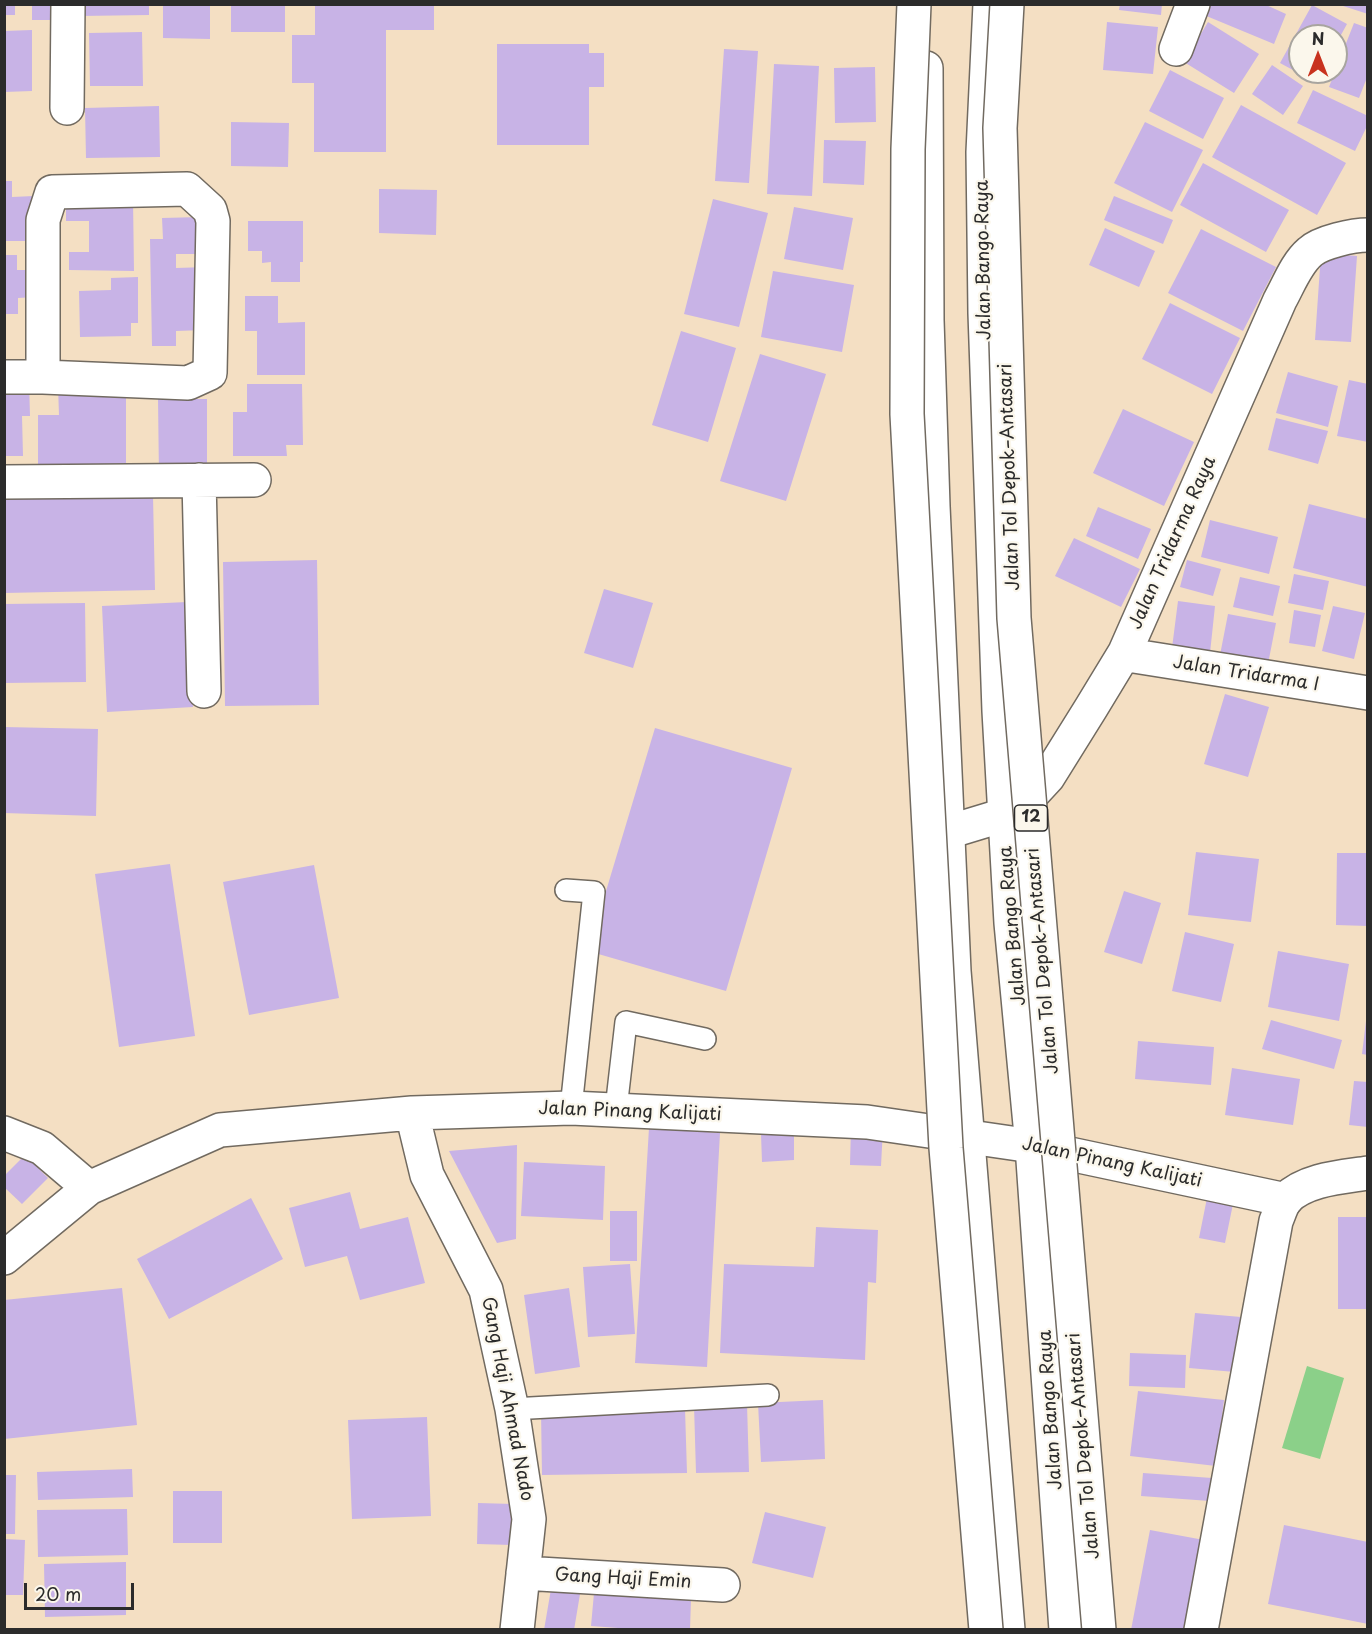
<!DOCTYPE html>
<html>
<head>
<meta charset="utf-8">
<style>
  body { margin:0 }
  #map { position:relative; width:1372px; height:1634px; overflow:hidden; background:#f4dfc3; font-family:"Playpen Sans",sans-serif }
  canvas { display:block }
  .frame { position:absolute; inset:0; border:6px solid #2b2b2b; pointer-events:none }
  .north { position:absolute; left:1288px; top:24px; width:60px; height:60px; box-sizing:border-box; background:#fbf7ec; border:2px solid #a8a59f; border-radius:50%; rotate:0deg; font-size:16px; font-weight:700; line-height:24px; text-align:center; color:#2b2b2b }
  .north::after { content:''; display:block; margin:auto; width:21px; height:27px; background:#c8321e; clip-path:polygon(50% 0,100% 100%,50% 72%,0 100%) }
  .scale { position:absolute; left:24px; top:1583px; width:110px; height:27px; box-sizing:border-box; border:3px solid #2b2b2b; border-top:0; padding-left:8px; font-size:18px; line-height:21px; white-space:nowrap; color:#2b2b2b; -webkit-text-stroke:4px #fbf7ec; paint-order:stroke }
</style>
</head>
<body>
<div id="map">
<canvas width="1372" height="1634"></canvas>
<div class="frame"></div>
<div class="north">N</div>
<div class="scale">20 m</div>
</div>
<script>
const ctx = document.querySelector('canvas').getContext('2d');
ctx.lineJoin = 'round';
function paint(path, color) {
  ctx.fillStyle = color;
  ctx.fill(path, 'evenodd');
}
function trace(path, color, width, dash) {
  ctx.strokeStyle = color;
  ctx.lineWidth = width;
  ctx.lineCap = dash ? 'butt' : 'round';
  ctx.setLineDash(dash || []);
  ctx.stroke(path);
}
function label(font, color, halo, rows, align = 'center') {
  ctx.font = font + ' "Playpen Sans",sans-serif';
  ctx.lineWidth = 4.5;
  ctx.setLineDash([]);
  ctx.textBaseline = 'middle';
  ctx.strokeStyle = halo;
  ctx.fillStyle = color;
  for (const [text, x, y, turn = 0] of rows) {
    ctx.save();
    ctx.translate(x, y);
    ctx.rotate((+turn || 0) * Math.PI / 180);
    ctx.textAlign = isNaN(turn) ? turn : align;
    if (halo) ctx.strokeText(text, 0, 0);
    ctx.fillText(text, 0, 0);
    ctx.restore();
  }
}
paint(new Path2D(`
  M1307 1366 1344 1378 1320 1459 1282 1448Z`), '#8bd089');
paint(new Path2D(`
  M4 4H15V15H4Z
  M32 4H66V20H32Z
  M79 4H149V15L80 16Z
  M163 4H210V39L163 38Z
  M231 4H285V32H231Z
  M315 4H434V30H386V152H314V83H292V35H315Z
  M1120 4H1162L1161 15 1119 10Z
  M1208 4H1264L1286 14 1274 44 1204 15Z
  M1340 4H1368V14L1340 5Z
  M1312 5 1347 24 1336 44V36H1300V72H1321L1315 82 1280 63Z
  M1107 22 1158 27 1153 74 1103 70Z
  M1208 22 1259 54 1234 93 1184 62Z
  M1354 23 1368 28V75L1359 98 1329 87Z
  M32 30V91L4 92V31Z
  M142 32 143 86H90L89 33Z
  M497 44H589V53H604V87H589V145H497Z
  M724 49 758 51 749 183 715 181Z
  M774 64 819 66 812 196 767 194Z
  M1272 65 1303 86 1283 115 1252 94Z
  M875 67 876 122 835 123 834 68Z
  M1170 70 1224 98 1203 139 1149 111Z
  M1313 90 1368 116V124L1355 151 1297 123Z
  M1241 105 1346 163 1317 215 1212 157Z
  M159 106 160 157 86 158 85 108Z
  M231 122 289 123 288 167 231 166Z
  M1145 122 1203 150 1172 212 1114 183Z
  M824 140 866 141 864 185 823 183Z
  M1203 163 1289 210 1266 252 1180 205Z
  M4 181H12V197L34 196 35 241H4Z
  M379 189 437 190 436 235 379 233Z
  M1114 196 1173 220 1163 244 1104 220Z
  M133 199 134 271 69 270V252H89V221H66V202Z
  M713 199 768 213 739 327 684 314Z
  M794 207 853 218 843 270 784 259Z
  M201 217 202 254H176V268L207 267 204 330 176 331V346H152L150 239H163L162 218Z
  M248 221H303V262H300V282H271V262L262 263V251H248Z
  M1105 228 1155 251 1139 287 1089 265Z
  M1201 229 1276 267 1243 331 1168 293Z
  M1321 253 1357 256 1351 342 1315 340Z
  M4 255H17V270H35V297L18 298V314H4Z
  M773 271 854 285 842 352 761 337Z
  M138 277V323H131V336L80 337 79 291 111 290V278Z
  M245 296H278V323L305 322V375H257V331H245Z
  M1170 303 1240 338 1212 394 1142 359Z
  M681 331 736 348 708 442 652 425Z
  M760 354 826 374 786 501 720 481Z
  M1288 372 1338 386 1328 427 1276 413Z
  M1349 380 1368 384V442L1337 436Z
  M29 381 30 416H22L23 456H4V382Z
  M247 384H302L303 445H286L287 456H233V412H247Z
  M58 386H126V466L38 467V415H59Z
  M158 399H207V477H159Z
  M1123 409 1194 442 1164 506 1093 473Z
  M1276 418 1328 431 1318 464 1268 450Z
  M153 496 155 590 4 593V499Z
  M1309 504 1368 519V587L1293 568Z
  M1098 507 1151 529 1138 559 1086 536Z
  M1210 520 1278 537 1269 574 1201 557Z
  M1074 538 1140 569 1121 607 1055 576Z
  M317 560 319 705 225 706 223 562Z
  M1187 560 1221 569 1213 596 1180 587Z
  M1294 574 1329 581 1323 610 1288 603Z
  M1240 577 1280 586 1273 616 1233 607Z
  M604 589 653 603 633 668 584 653Z
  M1178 601 1215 606 1210 653 1172 648Z
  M187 602 193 707 107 712 102 606Z
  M85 603 86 682 4 683V604Z
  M1333 606 1365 613 1354 659 1322 651Z
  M1294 610 1321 615 1315 647 1289 643Z
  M1228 614 1276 623 1268 664 1220 655Z
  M1225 694 1269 707 1248 777 1204 764Z
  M4 727 98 729 96 816 4 813Z
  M655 728 792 768 726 991 588 951Z
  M1196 852 1259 859 1251 922 1188 915Z
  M1337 853H1368V926L1336 925Z
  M170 864 195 1036 119 1047 95 874Z
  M314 865 339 998 249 1015 223 882Z
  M1124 891 1161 903 1142 964 1104 952Z
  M1185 932 1234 944 1221 1002 1172 991Z
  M1278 951 1349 964 1339 1021 1268 1007Z
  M1271 1020 1342 1040 1334 1069 1262 1049Z
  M1366 1021H1368V1055L1362 1054Z
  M1138 1041 1214 1047 1211 1085 1135 1079Z
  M1232 1068 1300 1079 1293 1125 1225 1115Z
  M1354 1081 1368 1082V1127L1349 1125Z
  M851 1126 883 1128 881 1166 850 1165Z
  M649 1128 720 1133 707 1367 635 1363Z
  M761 1134H794V1160L762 1162Z
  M517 1145 516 1239 497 1243 449 1151Z
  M25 1155 48 1178 22 1204 4 1187V1176Z
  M524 1162 605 1166 603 1220 521 1216Z
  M350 1192 360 1229 408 1217 425 1283 360 1300 347 1256 305 1267 289 1208Z
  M251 1198 283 1259 169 1319 137 1259Z
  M1207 1198 1233 1204 1225 1243 1199 1238Z
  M610 1211H637V1261H610Z
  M1338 1217H1368V1309H1338Z
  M816 1227 878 1230 876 1283 868 1282 865 1360 720 1353 724 1264 814 1267Z
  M630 1264 635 1334 588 1337 583 1267Z
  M122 1288 137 1425 4 1439V1300Z
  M569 1288 580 1367 535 1374 524 1295Z
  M1195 1313 1241 1317 1235 1372 1189 1368Z
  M1130 1353 1186 1355 1185 1388 1129 1386Z
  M1138 1391 1224 1400 1216 1466 1130 1456Z
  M823 1400 825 1459 761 1462 758 1403Z
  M747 1404 749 1472 696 1473 694 1405Z
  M685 1409 687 1473 542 1475 541 1411Z
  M427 1417 431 1516 352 1519 348 1420Z
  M132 1469 133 1497 38 1500 37 1472Z
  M1143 1473 1212 1478 1210 1501 1141 1496Z
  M4 1475H16L15 1534H4Z
  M173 1491H222V1543H173Z
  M478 1503 513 1504 512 1545 477 1544Z
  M127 1509 128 1555 38 1557 37 1510Z
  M765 1512 826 1527 813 1578 752 1563Z
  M1284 1525 1368 1542V1624L1268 1604Z
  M1150 1530 1204 1540 1186 1630H1131Z
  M4 1539 25 1540 23 1595H4Z
  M126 1562V1615L45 1617 44 1564Z
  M551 1589 580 1594 574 1630H544Z
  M594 1593 691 1599 690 1630H645L591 1626Z`), '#c8b3e6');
const lane = new Path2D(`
  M566 890 594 892 571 1108
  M616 1109 626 1022 705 1039
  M512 1409 768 1395`);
const street = new Path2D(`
  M1176 49 1193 4
  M67 108 68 4
  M4 377H43L188 383 210 373 213 221 210 210 187 189 52 192 43 220V377
  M199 480 204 691
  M4 482 254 480
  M1125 652 1134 656 1368 693
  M948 832 1004 815 1023 804 1048 777 1091 708 1125 652 1280 300C1289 284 1296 264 1310 252 1321 242 1353 235 1368 235
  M412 1113 427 1175 486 1290 512 1409 529 1519 517 1630
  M4 1133 42 1148 89 1188
  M4 1258 89 1188 220 1130 412 1113 571 1108 867 1122 1032 1146 1286 1200
  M523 1573 723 1585`);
const secondary = new Path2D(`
  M990 4 983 152 985 313 999 711 1011 923 1032 1146 1066 1630
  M926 68 927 320 933 506 954 971 1008 1630
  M1201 1630 1276 1221C1279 1214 1282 1204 1286 1199 1306 1179 1342 1177 1368 1173`);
trace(lane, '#716a60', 24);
trace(street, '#716a60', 36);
trace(secondary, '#716a60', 36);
trace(lane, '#fff', 21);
trace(street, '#fff', 33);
trace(secondary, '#fff', 33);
const highwayBridge = new Path2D(`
  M914 4 908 149 907 414 946 1148 986 1630
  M1007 4 1000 128 1014 618 1099 1630`);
trace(highwayBridge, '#716a60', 36, []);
trace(highwayBridge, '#fff', 33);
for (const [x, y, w] of [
  [1031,818,33]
]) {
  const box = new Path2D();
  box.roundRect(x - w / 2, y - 13, w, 26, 4.5);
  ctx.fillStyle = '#fbf7ec';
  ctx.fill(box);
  trace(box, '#2b2b2b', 1.5);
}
label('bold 16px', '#2b2b2b', null, [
  ["12",1031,818]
]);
label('18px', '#2b2b2b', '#fbf7ec', [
  ["Jalan Bango Raya",984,260,-91],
  ["Jalan Tol Depok–Antasari",1010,477,-92],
  ["Jalan Tridarma Raya",1173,543,-66],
  ["Jalan Tridarma I",1246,674,9],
  ["Jalan Bango Raya",1013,926,-95],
  ["Jalan Tol Depok–Antasari",1043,961,-95],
  ["Jalan Pinang Kalijati",630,1112,2],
  ["Jalan Pinang Kalijati",1112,1163,12],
  ["Gang Haji Ahmad Nado",507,1399,79],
  ["Jalan Bango Raya",1051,1410,-94],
  ["Jalan Tol Depok–Antasari",1084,1446,-95],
  ["Gang Haji Emin",623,1579,3]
]);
</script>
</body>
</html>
